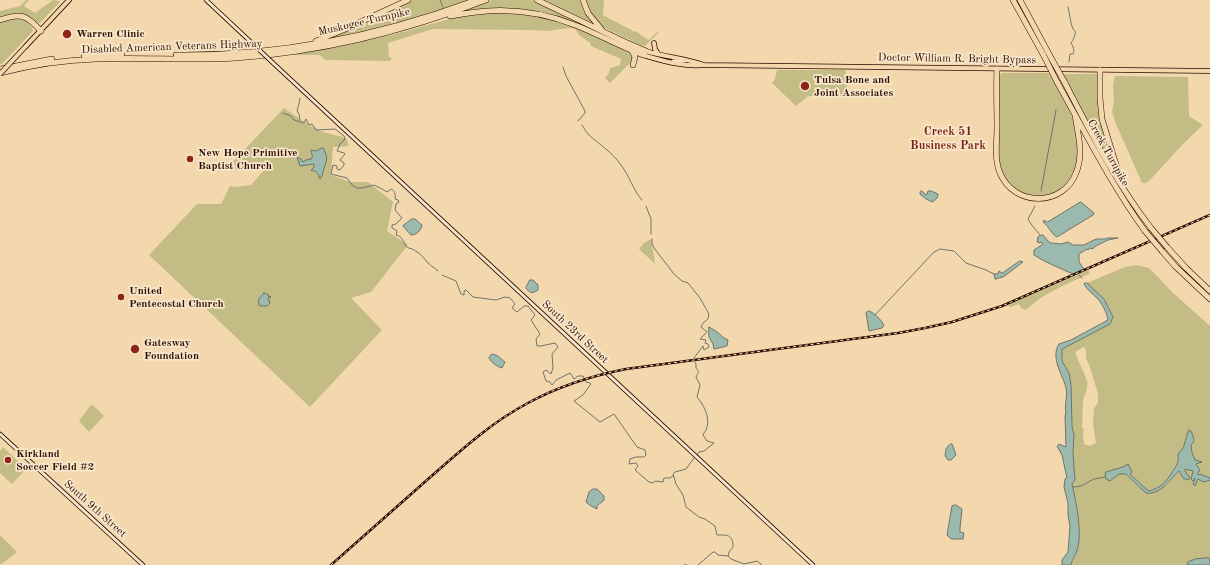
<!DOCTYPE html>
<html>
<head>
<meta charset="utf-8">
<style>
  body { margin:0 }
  canvas { display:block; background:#f4d8ad }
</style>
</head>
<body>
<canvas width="1210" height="565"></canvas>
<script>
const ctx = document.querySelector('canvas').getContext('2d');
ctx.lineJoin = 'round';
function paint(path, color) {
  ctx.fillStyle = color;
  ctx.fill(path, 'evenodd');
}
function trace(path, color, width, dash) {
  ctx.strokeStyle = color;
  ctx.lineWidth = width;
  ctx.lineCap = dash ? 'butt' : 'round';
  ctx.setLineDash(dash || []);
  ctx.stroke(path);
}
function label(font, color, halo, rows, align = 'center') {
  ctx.font = font + ' "Old Standard TT",serif';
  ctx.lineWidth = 3.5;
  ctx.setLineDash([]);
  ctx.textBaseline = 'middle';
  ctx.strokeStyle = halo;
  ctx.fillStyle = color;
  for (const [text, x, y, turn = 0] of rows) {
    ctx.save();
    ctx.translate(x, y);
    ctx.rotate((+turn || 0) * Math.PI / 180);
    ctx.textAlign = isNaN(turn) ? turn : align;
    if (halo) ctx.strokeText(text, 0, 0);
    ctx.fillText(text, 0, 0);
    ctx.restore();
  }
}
paint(new Path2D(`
  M26 0H29L24 6 35 13 53 0 60 1V2L40 23 36 22 26 15 0 18V11L20 6Z
  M412 0H470L416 18 380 28 330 39V38Z
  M492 0H533L619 41V43L562 18 496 9H478L456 14Z
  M544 0H582L594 23H593Z
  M585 0H604L603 15 635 32 636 31 642 36 649 40 658 31V33L645 46 640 45 603 27 591 14Z
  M487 13C501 13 515 13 530 15 566 19 598 37 630 53L632 55 633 60 610 83 605 78 609 73 610 68 620 65 621 59 591 46 590 43 579 35 575 29 570 28 547 31 529 30 433 29 388 43 389 57 392 58 390 61 325 60 320 55H293L292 54 387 35 388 36 453 18Z
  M16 18C24 19 32 24 33 31L2 64H0V23Z
  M777 70H844L846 72 847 96H808L796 106 772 83 775 79Z
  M1002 73H1049C1059 92 1075 115 1078 137 1079 150 1079 167 1072 179 1053 207 1008 199 999 167 996 155 999 137 1000 124 1000 109 999 94 999 79L1000 75Z
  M1062 74H1099V105L1116 174Z
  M1115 76 1188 77 1189 116 1203 125 1183 144 1150 180 1146 183H1142L1116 124 1112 112 1114 101 1113 84Z
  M284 108 309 125 323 132 346 138 349 146 333 147 331 175 350 182H368L393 202 387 231 408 245 371 292 351 298 382 330 310 407 149 255 197 204H221L230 186 237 187 251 185 265 169 240 171 229 166Z
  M651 239 655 264 639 249 644 243Z
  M1137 265 1149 268 1160 279 1172 292 1210 326V478L1200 474 1199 475H1198V467L1196 464 1200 461 1195 460C1192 451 1191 443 1187 435L1183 448 1178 454C1178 464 1176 467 1171 474 1165 483 1159 488 1149 491L1146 489 1129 474V467L1119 468 1113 478 1119 474H1126L1146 493H1149L1168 484 1171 479 1179 471 1181 475 1185 471V468L1193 471 1192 476 1194 479 1196 477 1193 484 1195 486 1198 479 1204 482 1210 480V565H1071L1076 555V503L1072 484 1075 480 1073 453 1074 435 1072 426 1069 373 1062 361V349L1110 324 1113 317 1104 299 1087 283 1125 267ZM1084 347 1086 350V358L1090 367 1098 394V402L1096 406 1094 408 1093 424 1096 443 1090 446 1084 444C1084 438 1082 435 1084 429L1082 428C1083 420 1082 411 1083 403 1083 395 1089 390 1087 381 1084 371 1078 362 1075 352Z
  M1089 270V274C1067 284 1043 293 1026 310L1021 308 1019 304 1014 306 1009 307V305L1013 303Z
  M91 405H93L104 416 89 432 79 421Z
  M3 447 26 469 12 484 0 473V451Z
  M1 536 17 552 0 565V537Z`), '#c3bc85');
const water = new Path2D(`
  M322 148 324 149 327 158 322 176 320 179 318 174 315 171 311 170 314 167V164L300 166 297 157 301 159 303 162 306 160 311 159C314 156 311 154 311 150L316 151Z
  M922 191 926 195 927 194 928 191H931L938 194C938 198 936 200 932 202L926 199 920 194V192Z
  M1081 202 1094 213 1093 215 1057 237C1051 234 1049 226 1043 222L1044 220 1047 222Z
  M412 219H415L422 225C421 231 416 235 411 235L403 226Z
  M1042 235H1043L1048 241 1051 243 1061 244 1068 242 1073 245H1084L1094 240 1097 239H1105L1108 238H1118L1108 240 1094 247 1093 249 1090 248 1088 250 1087 249 1079 254V262L1084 269 1073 274C1060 268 1046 263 1034 255V250L1043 244 1041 242 1039 243 1037 242 1038 237Z
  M1020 261 1023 262 1006 275 1003 277 998 278 997 279H995L994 274H998L999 271 1002 273Z
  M530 280H533L538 285V290C533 294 529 293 526 288Z
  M1087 283 1104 299 1113 317 1110 324 1062 349V361L1069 373 1071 385 1072 426 1074 435 1073 453 1075 480 1072 484C1076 502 1082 530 1078 547 1077 554 1072 559 1071 565H1062V560L1068 552 1070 526 1068 515V503L1064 487 1065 479 1067 478 1062 455 1057 446 1059 444 1066 447 1065 416 1066 413C1064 405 1068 396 1066 388 1063 375 1050 358 1059 344L1071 340 1108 320C1107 313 1102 303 1097 298 1092 293 1087 290 1084 284Z
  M264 293 269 295 268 296 271 297 268 298 270 303 267 306H261L259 305C257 297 261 298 264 293Z
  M869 311C875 313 881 320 884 325L882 328 869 331 866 313Z
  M709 327C712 329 715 330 717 332 721 335 723 338 728 340L727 346 714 349 713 344 709 337Z
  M492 354C497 354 501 359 505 362L502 368C497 367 491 362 489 358Z
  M1189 430 1191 431C1193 436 1196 441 1191 445L1192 452 1195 460 1202 462 1196 464 1200 470 1197 474 1199 475 1200 474 1210 478V480L1204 482 1198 479 1195 486 1193 484 1195 478 1193 481 1191 479 1193 471 1185 469V471L1190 478 1188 480 1183 478 1179 471C1169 480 1161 495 1146 493L1126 474H1119L1110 481 1106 479 1105 473 1106 472 1123 467 1128 464 1132 472 1130 474 1146 489 1149 491C1160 488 1165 483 1171 474 1176 466 1179 464 1178 454L1183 448Z
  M952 444 956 455 951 460H948L945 456 946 449 949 445Z
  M593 489H597L604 496V500L597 506V509L591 506 586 502 589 492Z
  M956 505 962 509 960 528V532L964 533 963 539H951L947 535 952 506Z
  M1209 558 1210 560V565H1187L1188 562 1195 559Z`);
paint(water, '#9cb9ae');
trace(water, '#6e7469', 1);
trace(new Path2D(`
  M440 0 443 7
  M1068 7C1070 14 1070 23 1073 29 1073 30 1075 30 1075 31 1076 35 1073 40 1071 43 1073 46 1075 51 1073 54H1070L1069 62
  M563 67 566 76 585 111V113L578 121
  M300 98C300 102 298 106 297 111L299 114 300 120
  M283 113 291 116 294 120 304 123 306 119 309 125 312 124 316 130 335 129 344 136 345 139 340 144 337 151 344 153 345 154 340 160 344 163V165L340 170 337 169V166L333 165 331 174 347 178 353 186 357 188H362L374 185 380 188 387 192 391 189C394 190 396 194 395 199L398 200 399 202 396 204 395 210 396 211 402 218 396 224 392 225V228L397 231 396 235C402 236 403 241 406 246 408 249 412 248 414 250 420 253 424 258 428 263 431 266 435 268 438 271
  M582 125C584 128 586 132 589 135 600 145 612 152 621 165 629 175 633 190 642 200
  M1041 191 1056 110
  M646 206 651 219V234
  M1035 206 1028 219 1031 224 1040 235
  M652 239V244L654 248 674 274 682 281 688 283 700 298 709 314 708 319 703 323 701 327 707 332 700 339 706 340 705 343 708 344 709 347 704 350 703 346 694 358
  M442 275 456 281 461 294 464 295V291L466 290 473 297 496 300 505 297 510 298 515 304 512 308 517 312 524 306H528L535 315 531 320 540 334 536 339 537 346H541L555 343 558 347 552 354 553 368 551 374 546 370 543 372 546 381 550 382 552 385 556 380 570 373 574 379 578 376H583L586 382 590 383 591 384 583 395 574 401 600 422 614 414 637 447 645 450 646 455 644 457H636L630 459 629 464 636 463 638 466 635 470 649 482 653 483 655 481 663 482 664 478H670L673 476
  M1079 275 1082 278
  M875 315 934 252 940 249 954 251 966 263 986 270 994 274
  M695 362 696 364V368C700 372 698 373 696 377L700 385 697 397C703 404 710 416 707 427 707 430 704 432 703 435L707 441 714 443 704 451 699 452 697 455
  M694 458 686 469 675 472 673 474 676 484 683 495 686 507 699 517 705 519 715 526 717 535C727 535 733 534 733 547L729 552 728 556 731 559 744 564 757 561 762 565
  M1073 487 1081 486 1094 479 1105 477
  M684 565H687
  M698 565 713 552H715L718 555 728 556`), '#6e7469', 1);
const secondary = new Path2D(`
  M206 0 253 44
  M273 63 813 565
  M672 63 673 61H685
  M0 434 143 565`);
const primary = new Path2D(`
  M654 43 655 49 658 54
  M26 46 69 0
  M704 65C685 58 665 57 646 51L643 55C663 61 683 67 704 65L1210 71`);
const motorway = new Path2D(`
  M537 0 625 42 646 51
  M583 0 588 13 602 30
  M1013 0 1044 56
  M1020 0 1050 56
  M450 16C462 14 475 12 487 11 517 9 547 14 575 25 598 34 619 46 643 55
  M0 20C20 13 26 14 41 31
  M316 41 343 30 408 0
  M632 51 635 57 633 65
  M176 55C278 56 380 36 476 0
  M84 56 122 55
  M0 69 52 59
  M997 69C996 88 997 108 997 127 997 142 994 159 1000 173 1014 207 1063 207 1076 173 1084 154 1078 134 1075 115
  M1100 70V98L1102 119 1121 181
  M0 73C31 65 64 60 96 59 142 57 189 61 236 58 321 52 406 31 486 0
  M1057 82C1085 132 1111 184 1145 231
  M1065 83C1091 133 1116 183 1151 228
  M1167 247 1186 268 1210 291
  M1162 251 1176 267 1210 299`);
trace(secondary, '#2a0c01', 4.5);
trace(primary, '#2a0c01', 5.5);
trace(motorway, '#2a0c01', 6);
trace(secondary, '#f8e6ca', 3);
trace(primary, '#f4d8ad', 4);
trace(motorway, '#f4d8ad', 5);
const rail = new Path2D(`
  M331 565C363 537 395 508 427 480 459 452 490 423 528 403 559 386 591 376 626 369L898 333 925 328 952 322 1002 306 1210 215`);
trace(rail, '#2a0c01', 2.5);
trace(rail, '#f8e6ca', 1, [3]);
const secondaryBridge = new Path2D(`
  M253 44 273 63`);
const primaryBridge = new Path2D(`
  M0 74 26 46`);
const motorwayBridge = new Path2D(`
  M1044 56 1057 82
  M1050 56 1065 83
  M1151 228 1167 247
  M1145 231 1162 251`);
trace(secondaryBridge, '#2a0c01', 4.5, []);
trace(primaryBridge, '#2a0c01', 5.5, []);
trace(motorwayBridge, '#2a0c01', 6, []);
trace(secondaryBridge, '#f8e6ca', 3);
trace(primaryBridge, '#f4d8ad', 4);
trace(motorwayBridge, '#f4d8ad', 5);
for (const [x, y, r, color] of [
  [67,34,5,"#8f2418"],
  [805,86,5,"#8f2418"],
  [190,159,4,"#8f2418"],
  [121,297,4,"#8f2418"],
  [135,349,5,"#8f2418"],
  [8,460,4,"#8f2418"]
]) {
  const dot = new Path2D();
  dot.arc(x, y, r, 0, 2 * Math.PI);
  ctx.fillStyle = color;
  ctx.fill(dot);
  trace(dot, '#f8e6ca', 1.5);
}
label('11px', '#2a0c01', '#f8e6ca', [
  ["Muskogee Turnpike",364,22,-13],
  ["Disabled American Veterans Highway",172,47,-2],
  ["Doctor William R. Bright Bypass",957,59,1],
  ["Creek Turnpike",1108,153,61],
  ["South 23rd Street",575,332,43],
  ["South 9th Street",95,509,42]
]);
label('bold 11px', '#2a0c01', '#f8e6ca', [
  ["Warren Clinic",76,34],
  ["Tulsa Bone and",814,80],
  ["Joint Associates",814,93],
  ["New Hope Primitive",198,153],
  ["Baptist Church",198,166],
  ["United",129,291],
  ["Pentecostal Church",129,304],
  ["Gatesway",144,343],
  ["Foundation",144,356],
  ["Kirkland",16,454],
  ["Soccer Field #2",16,467]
], 'left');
label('bold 12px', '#7a1f14', '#f8e6ca', [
  ["Creek 51",948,132],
  ["Business Park",948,146]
]);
</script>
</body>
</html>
